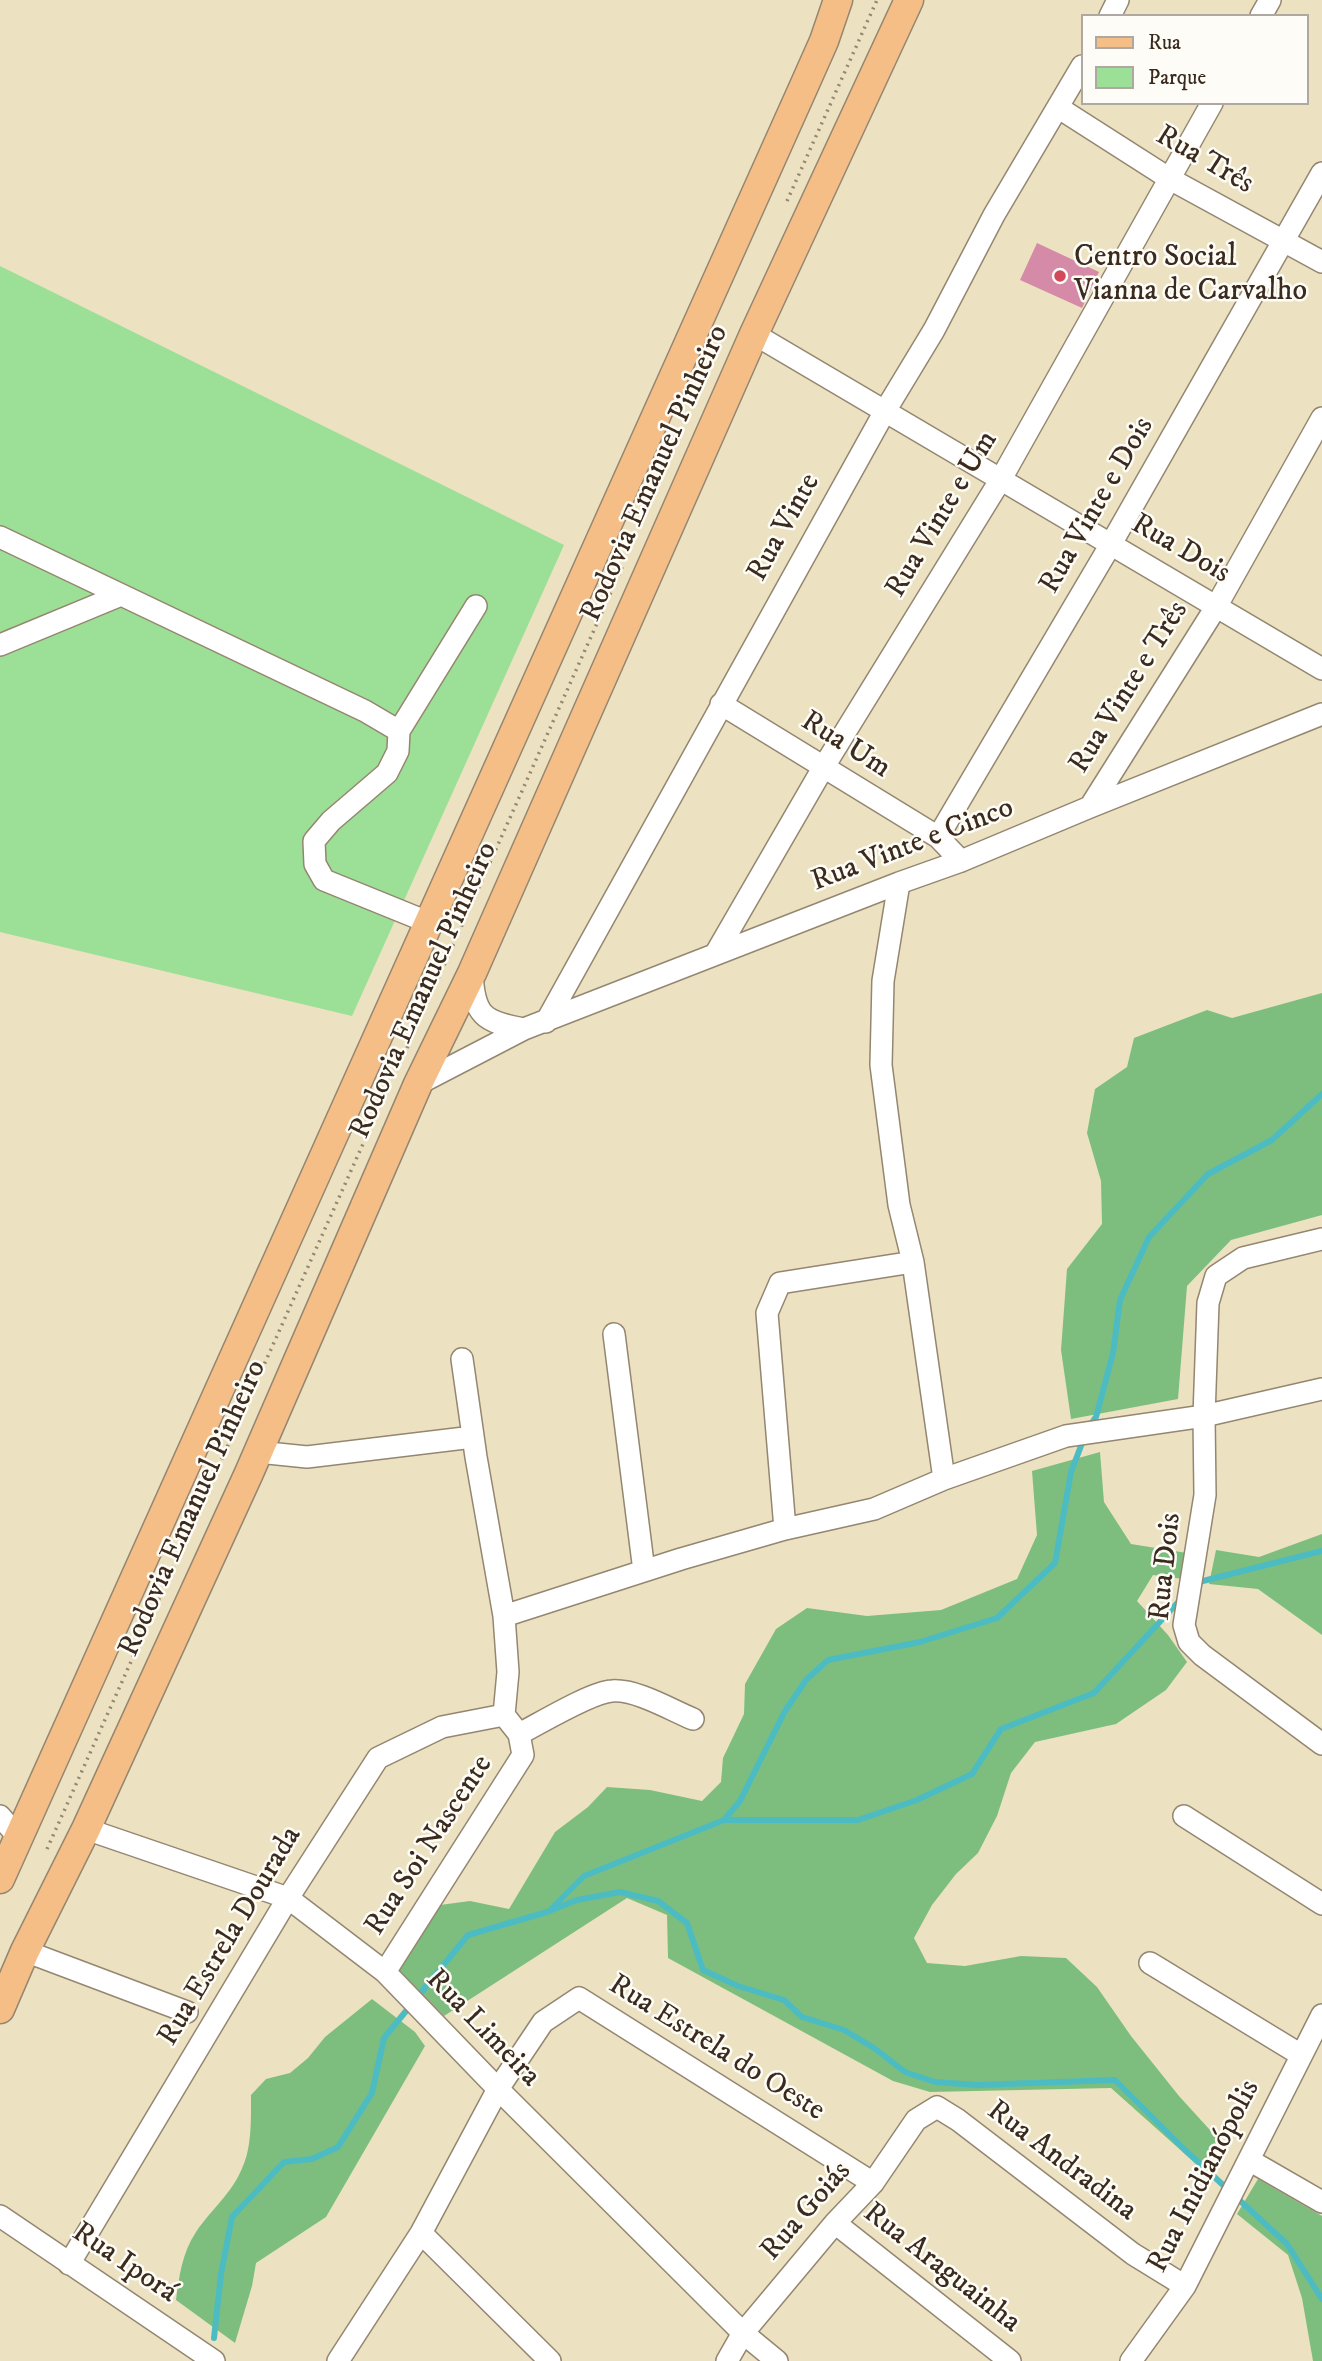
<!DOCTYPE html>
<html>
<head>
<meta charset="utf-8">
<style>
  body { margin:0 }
  #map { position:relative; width:1322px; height:2361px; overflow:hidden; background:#ece2c1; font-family:"IM FELL DW Pica",serif }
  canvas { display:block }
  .legend { position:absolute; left:1081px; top:14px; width:228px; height:91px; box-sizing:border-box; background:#fdfcf7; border:2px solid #afa8a0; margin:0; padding:9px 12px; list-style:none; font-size:21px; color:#3b2a1e }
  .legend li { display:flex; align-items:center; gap:14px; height:35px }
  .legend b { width:35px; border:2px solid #afa8a0 }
</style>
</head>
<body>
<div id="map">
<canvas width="1322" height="2361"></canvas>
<ul class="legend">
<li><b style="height:9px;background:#f6be87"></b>Rua</li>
<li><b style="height:19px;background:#9cdf96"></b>Parque</li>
</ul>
</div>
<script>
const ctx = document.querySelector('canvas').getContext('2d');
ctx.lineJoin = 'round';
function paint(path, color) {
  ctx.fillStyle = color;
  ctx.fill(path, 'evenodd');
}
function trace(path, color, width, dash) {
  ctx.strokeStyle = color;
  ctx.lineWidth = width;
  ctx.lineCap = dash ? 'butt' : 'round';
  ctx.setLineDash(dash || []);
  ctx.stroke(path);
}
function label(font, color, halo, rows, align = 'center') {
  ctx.font = font + ' "IM FELL DW Pica",serif';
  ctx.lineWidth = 5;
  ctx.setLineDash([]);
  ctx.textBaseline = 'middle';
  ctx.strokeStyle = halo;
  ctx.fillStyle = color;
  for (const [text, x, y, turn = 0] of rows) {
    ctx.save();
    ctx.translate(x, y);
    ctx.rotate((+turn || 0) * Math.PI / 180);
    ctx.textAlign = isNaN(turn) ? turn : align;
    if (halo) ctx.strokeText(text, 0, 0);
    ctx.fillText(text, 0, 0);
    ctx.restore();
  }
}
paint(new Path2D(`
  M0 266 564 545 352 1016 0 932Z`), '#9cdf96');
paint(new Path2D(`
  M1322 993V1215L1231 1240 1187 1286 1178 1399 1071 1419 1061 1350 1067 1269 1102 1224 1101 1181 1087 1133 1095 1089 1127 1067 1134 1038 1207 1010 1232 1018Z
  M1100 1452 1104 1502 1131 1544 1187 1553 1183 1579 1153 1575 1137 1601 1168 1635 1187 1662 1166 1690 1116 1724 1035 1742 1011 1773 997 1816 978 1853 956 1874 932 1905 914 1938 927 1963 965 1966 1021 1956 1066 1958 1097 1987 1131 2036 1179 2096 1220 2141 1204 2171 1111 2088 930 2092 893 2081 668 1958 667 1915 627 1898 444 2016 399 1970 440 1905 470 1901 509 1909 555 1832 588 1807 607 1787 650 1790 702 1801 721 1782 723 1758 744 1714 745 1684 776 1629 807 1608 867 1616 941 1610 1017 1579 1037 1535 1032 1471Z
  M1322 1534V1635L1258 1589 1209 1584 1216 1550 1259 1557Z
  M372 1999 415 2032 425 2046 326 2217 256 2263 252 2286 235 2343 176 2300C179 2277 182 2253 196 2232 212 2208 232 2194 243 2166 252 2146 251 2117 251 2095L266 2079 290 2073 308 2058 325 2037Z
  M1258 2179 1322 2216V2361H1313L1302 2298 1288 2255 1237 2214Z`), '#7dbe7f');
trace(new Path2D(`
  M1088 1428 1096 1417 1113 1353 1120 1300 1149 1237 1208 1174 1272 1140 1322 1094
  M1195 1583 1322 1551
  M724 1820 740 1801 785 1711 806 1680 828 1660 920 1642 997 1618 1055 1563 1071 1472 1084 1438
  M552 1908 584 1876 724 1820H858L917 1800 972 1774 1001 1729 1094 1693 1181 1599
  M214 2338 221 2274 232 2217 284 2162 312 2159 338 2147 372 2093 384 2038 468 1935 547 1912 577 1900 620 1892 658 1901 687 1923 703 1970 738 1986 784 2000 802 2017 844 2030 874 2048 905 2072 935 2082 978 2085 1115 2080 1184 2149 1287 2244 1322 2299`), '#4dbcc2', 6);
paint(new Path2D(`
  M1037 243 1099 272 1082 308 1020 280Z`), '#d58ba7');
const minor = new Path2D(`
  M1110 16 1118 0
  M1261 16 1270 0
  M1059 108 1170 179 1322 262
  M754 334 1322 669
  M0 537 365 711 399 731 398 751 387 773 331 821 314 841 315 864 324 880 430 923
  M0 645 121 595
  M721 704 938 837
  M399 731 476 606
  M1090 807 1216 607 1322 418
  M961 861 938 837 1111 544 1322 173
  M899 883 883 981 881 1065 899 1205 913 1262 944 1479
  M716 953 823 768 1001 479 1212 103
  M472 973C474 1015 483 1022 524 1029
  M546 1022 885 411 934 330 994 215 1082 66
  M418 1084 524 1029 899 883 961 861 1090 807 1322 714
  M1322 1239 1243 1258 1216 1276 1208 1303 1204 1416 1205 1495 1184 1625 1189 1642 1202 1655 1322 1744
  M614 1334 644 1571
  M462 1359 476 1457 504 1616 508 1672 504 1715
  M258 1452 307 1457 473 1437
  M785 1529 767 1313 780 1283 913 1262
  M504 1616 681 1559 785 1529 874 1509 944 1479 1066 1436 1204 1416 1322 1389
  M519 1734C539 1724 591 1692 612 1691 636 1689 671 1710 693 1719
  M0 1816 19 1838
  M1184 1816 1322 1904
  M86 1829 288 1898 385 1972 498 2089 743 2333 777 2361
  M25 1951 187 2012
  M1150 1963 1301 2055
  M385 1972 523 1755 519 1734 504 1715
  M1249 2160 1322 2202
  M0 2216 214 2361
  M835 2223 1010 2361
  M421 2233 550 2361
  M69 2264 288 1898 378 1758 442 1727 504 1715
  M338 2361 421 2233 498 2089 543 2022 579 1998 873 2183
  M727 2361 743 2333 835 2223 873 2183 916 2120 937 2107 958 2120 1133 2254 1185 2286
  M1131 2361 1185 2286 1322 2015`);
const major = new Path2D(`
  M0 1879 804 86 824 41 838 0
  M0 2009 25 1951 86 1829 249 1473 418 1084 472 973 754 334 909 0`);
trace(minor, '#948670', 24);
trace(major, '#948670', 31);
trace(new Path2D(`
  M787 201 877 0
  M407 1048 624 563
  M47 1849 363 1144`), '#948670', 3.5, [2, 5]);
trace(minor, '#fff', 21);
trace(major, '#f6be87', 28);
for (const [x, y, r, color] of [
  [1060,276,7,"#d1495b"]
]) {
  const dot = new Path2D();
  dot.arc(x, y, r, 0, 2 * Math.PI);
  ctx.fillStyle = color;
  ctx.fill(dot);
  trace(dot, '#fdfcf7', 2.5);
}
label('30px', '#3b2a1e', '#fdfcf7', [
  ["Rua Três",1204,161,30],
  ["Rodovia Emanuel Pinheiro",656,474,-66],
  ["Rua Vinte e Dois",1098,506,-60],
  ["Rua Vinte e Um",943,515,-59],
  ["Rua Vinte",785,528,-61],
  ["Rua Dois",1180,550,30],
  ["Rua Vinte e Três",1130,688,-58],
  ["Rua Um",845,746,32],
  ["Rua Vinte e Cinco",913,846,-21],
  ["Rodovia Emanuel Pinheiro",425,991,-66],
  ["Rodovia Emanuel Pinheiro",194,1509,-66],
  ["Rua Dois",1167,1567,-84],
  ["Rua Soi Nascente",430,1846,-57],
  ["Rua Estrela Dourada",231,1937,-59],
  ["Rua Limeira",482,2029,46],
  ["Rua Estrela do Oeste",716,2049,32],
  ["Rua Andradina",1061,2162,37],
  ["Rua Inidianópolis",1205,2177,-63],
  ["Rua Goiás",807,2212,-49],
  ["Rua Iporá",124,2264,34],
  ["Rua Araguainha",941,2269,38]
]);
label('30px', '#3b2a1e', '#fdfcf7', [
  ["Centro Social",1074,259],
  ["Vianna de Carvalho",1074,293]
], 'left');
</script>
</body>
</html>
